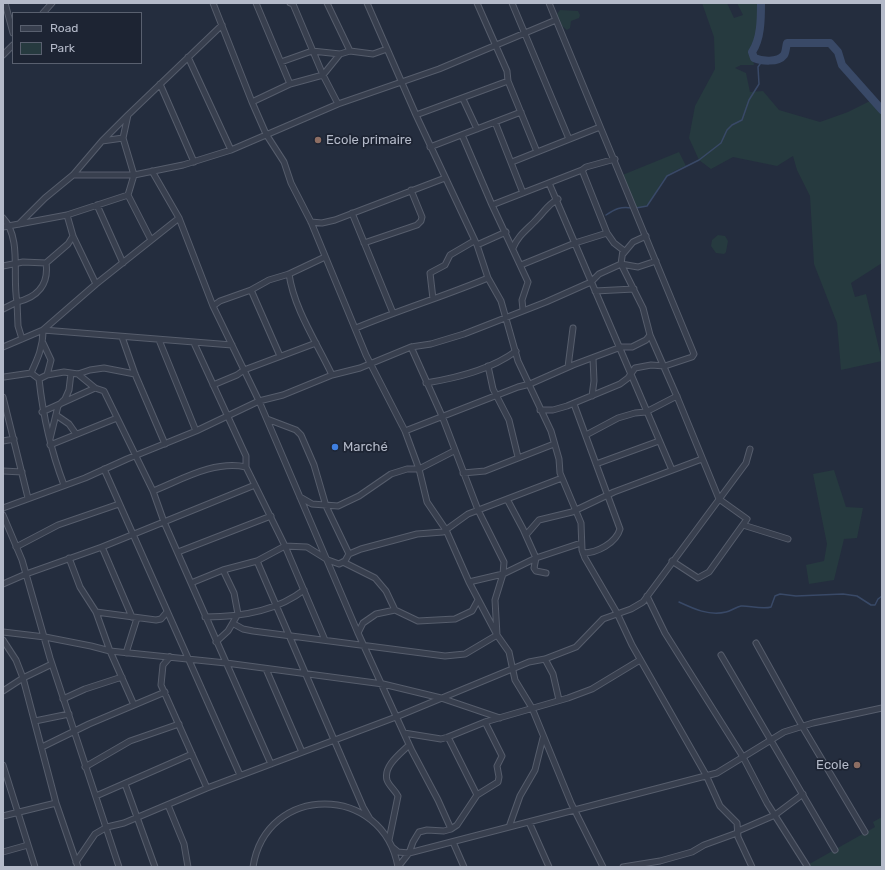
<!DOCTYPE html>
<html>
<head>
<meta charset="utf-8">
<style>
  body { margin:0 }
  #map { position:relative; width:885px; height:870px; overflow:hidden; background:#242d3e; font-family:Rubik,sans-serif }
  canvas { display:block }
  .frame { position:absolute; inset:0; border:4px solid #b4bac9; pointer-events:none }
  .legend { position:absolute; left:12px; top:12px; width:130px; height:52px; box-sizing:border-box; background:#1d2433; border:1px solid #59606f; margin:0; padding:5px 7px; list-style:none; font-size:12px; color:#b4bac9 }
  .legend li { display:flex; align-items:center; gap:8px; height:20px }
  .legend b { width:20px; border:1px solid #59606f }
</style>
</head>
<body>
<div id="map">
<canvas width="885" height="870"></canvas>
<div class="frame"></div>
<ul class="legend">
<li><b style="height:5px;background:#383f4e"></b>Road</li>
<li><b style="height:11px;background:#263a3f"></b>Park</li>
</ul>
</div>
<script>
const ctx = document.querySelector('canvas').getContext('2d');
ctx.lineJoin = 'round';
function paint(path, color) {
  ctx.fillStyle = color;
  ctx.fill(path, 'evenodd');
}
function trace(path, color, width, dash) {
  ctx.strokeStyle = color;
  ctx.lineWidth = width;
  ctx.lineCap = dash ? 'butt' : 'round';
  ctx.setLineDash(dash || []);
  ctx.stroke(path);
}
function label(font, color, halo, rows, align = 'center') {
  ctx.font = font + ' Rubik,sans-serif';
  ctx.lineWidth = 3.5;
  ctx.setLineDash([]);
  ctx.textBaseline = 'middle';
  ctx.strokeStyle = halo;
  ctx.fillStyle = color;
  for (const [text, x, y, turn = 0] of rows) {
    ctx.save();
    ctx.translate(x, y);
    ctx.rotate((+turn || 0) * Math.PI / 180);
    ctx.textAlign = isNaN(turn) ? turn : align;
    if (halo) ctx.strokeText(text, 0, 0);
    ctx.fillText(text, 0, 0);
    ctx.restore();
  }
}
paint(new Path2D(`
  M702 3H727L734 18 743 15 737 3H761C761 19 760 38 752 52L754 65H741L735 68 746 73 750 92 763 91 779 110 820 122 848 112 872 100 882 110V263L851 283 855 297 866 294 882 361 841 370 837 323 814 264 810 196 797 170 793 156 777 166 733 157 711 169 699 160 689 138 695 106 715 69 714 37Z
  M560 10 578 11 580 15 579 18 571 21 570 28 567 30 562 26 557 14Z
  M679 152 686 166C680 168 672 172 667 176 654 188 654 210 634 208L620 176Z
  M718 235 725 236 728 241 726 252 724 254 716 253 711 246 712 240Z
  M834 470 846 507 863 508 857 538 844 539 834 580 809 584 806 565 824 561 827 544 813 474Z
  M882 817V867H804L875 827 873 822Z`), '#263a3f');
trace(new Path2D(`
  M636 208 647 206 667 176 699 160 721 143 727 130 732 125 742 120 749 100 759 84 758 67 762 61
  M606 215C615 209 621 206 632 208
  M679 602C694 609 709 616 726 612 731 611 736 607 741 606 747 605 762 610 771 607L775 596 780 594 796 596 843 594 857 596 871 605H875L878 599 882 596`), '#394967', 1.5);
trace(new Path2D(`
  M761 3C761 19 761 39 752 52L754 58C761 61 778 63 784 55 786 52 786 46 787 43H830L838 52 842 65 882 110`), '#394967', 8);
const minor = new Path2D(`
  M5 3 13 33
  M213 3 252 102 266 134 284 162 291 183 311 222 366 355 405 431 419 469 427 502 446 530 469 582 497 635 509 652 515 680 532 708 571 803 603 867
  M256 3 290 84
  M290 3 293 4 323 75 338 104
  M327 3 350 51
  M367 3 416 115 477 245 488 278 501 301 518 361 551 431 559 459 560 473 581 523 582 550 585 558 617 613 632 645 706 775 720 806 737 823 738 837 752 867
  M477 3 507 71 508 81 537 152
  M512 3 569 139
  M43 13 52 3
  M3 55 13 45
  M188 57 231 150
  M281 62 312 51 340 54
  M160 84 194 162
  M463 99 477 129
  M252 102 290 84 323 75 340 54 350 51 373 54 387 49
  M416 115 508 81
  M495 122 523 193
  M462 135 492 205 528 282 522 300 523 310
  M102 141 128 115
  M430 147 521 112
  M512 162 600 127
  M582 170 607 233 614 243 623 250 621 264 643 308 650 335 678 399 719 499 747 519 709 572 698 578 672 561
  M152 171 179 218 213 306 259 401 358 633 412 751 438 800 451 829
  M73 175H134L123 138
  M549 183 672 470
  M128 195 151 240
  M97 205 123 263
  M492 205 582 170 586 167 615 159
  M352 213 393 313
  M67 215 73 236 96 284
  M3 218C22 238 12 277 17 302L3 309
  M311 222 322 223 335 220 445 178
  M19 224 45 198 73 175 102 141 123 138 128 115 222 25
  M3 227 67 215 128 195 134 175 183 165 231 150 338 104 439 69 556 20
  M364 243 417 225 421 221 422 217 411 190
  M477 245 506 232
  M513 248C518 235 528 229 537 219 546 210 546 206 558 199
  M623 254 633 242 646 236
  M521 265 575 243 607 233
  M3 266 23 262 46 263 68 244 73 236
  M289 274C294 309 317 343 332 375
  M251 290 280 356
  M595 291 634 289
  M433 299 430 273 445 265 450 255 474 241
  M213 306 220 301 251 290 269 280 289 274 325 257
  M356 328C399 310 445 296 488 278
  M122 337 135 374 165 444
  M22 339 18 326 17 302C38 297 49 284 46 263
  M159 340 196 431
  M43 343 51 360 47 375
  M194 343 246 456V467L285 546 325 640
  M3 347 43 330 232 345
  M488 366 493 389 509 420 518 457
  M568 367 573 328
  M31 373C38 358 43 347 43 330L96 284 179 218
  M78 374 95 388 104 391 153 491 164 522 271 764
  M4 377 31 373 39 379C43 416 51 451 64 485
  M39 379 47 375 64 372 78 374 90 370 104 368 135 374
  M426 383C456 378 491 370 516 351
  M213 385 237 375 244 370 316 343
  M592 396 594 381 593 358
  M3 397 28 498
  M574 404 620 529C616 543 597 553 583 553
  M540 410H553L567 406 620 384 628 378 635 368 651 365 665 366 692 357 694 354 549 3
  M42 412 95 388
  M56 415 69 424 76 434
  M267 419 296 430 301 435 314 465 326 506 349 554
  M405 431 518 387 530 384 573 365 621 347H632L646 340 650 335
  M586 435 618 418 635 413 646 412 677 396
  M50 439 58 406 65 399 69 390 71 373
  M3 441 14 439
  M50 445 117 418
  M596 464 659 441
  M104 469 240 775
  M3 471 22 472
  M463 473 485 471 554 444
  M153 491C181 480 214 460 246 467
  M300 497 312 504 338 506 359 496 391 474 407 469H419L454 451
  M507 499 523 529 536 558 534 568 536 571 546 573
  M3 508 85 478 127 459 196 431 259 401 283 395 332 375 360 368 411 347 431 344 464 334 546 302 591 282 599 274 621 264 638 267 656 261
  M3 515 22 560 50 658 119 867
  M743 525 788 539
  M526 535 539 520 572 512 614 492 702 459
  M16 547 58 525 119 504
  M102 547 132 617
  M178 552 271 516
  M69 558 80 587 96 612 110 651 134 705
  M257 561 363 807 370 819
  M343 562 375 578 386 591 395 610
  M469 582 503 574 536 558 581 543
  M191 583 223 570 257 561 285 546 307 547 328 560 339 564 345 561 349 554 361 549 417 534 443 532 468 514 562 478
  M3 584 26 574 102 547 255 485
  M647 596 665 633 743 757 767 803 807 866
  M96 612 156 620 161 619 167 612
  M205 617C239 617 277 611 304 590
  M234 624 243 629 253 631 445 656 465 654 497 635 495 600 503 574 504 562 478 510 442 416 411 347
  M3 632 45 637 91 646 110 651 226 663 383 684 441 698 500 718
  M358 633 363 623 376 614 395 610 418 621 455 619 472 611 478 600
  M3 640 16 660 23 678 56 803 78 867
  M216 642 228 631 238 614 234 593 223 570
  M756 643 802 726 865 832
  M126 653 137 618
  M721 655 835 850
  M170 657 163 665 161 685 207 788
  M545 659 553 674 559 700
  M266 669 302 752
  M3 691 23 678 52 664
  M63 699 85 689 122 677
  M35 721 69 714
  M404 733 441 739 448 737 485 722 568 698 592 689 640 660
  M448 737 477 795
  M42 747 89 724 165 692
  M3 765 35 867
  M85 767 130 741 179 724
  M125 784 155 867
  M96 796 192 754
  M168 805 184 844 188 867
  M3 816 56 803
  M529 822 549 867
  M509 827 520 796 535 770 543 738
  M738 831 775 815 803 794
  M389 840 398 796C395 790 389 786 387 780 383 766 401 753 409 745
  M453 842 464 867
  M392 847 398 852 409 853 717 773 784 732 813 723 882 708
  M3 852 28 845
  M76 862 95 834 107 827 124 823 207 788 396 717 529 662 545 659 576 647 603 619 631 609 643 602 746 463 750 449
  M253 867C266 783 383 783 398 867
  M398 867 409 853 413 842 419 832 427 830 444 831 451 829 457 825 477 795 498 782 499 777 497 766 502 756 485 722
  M623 867 660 861 692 852 704 845 737 833`);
trace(minor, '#565d6c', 7);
trace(minor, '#383f4e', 5);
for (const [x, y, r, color] of [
  [318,140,4,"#8d6e63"],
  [335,447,4,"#3f7fe0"],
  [857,765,4,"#8d6e63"]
]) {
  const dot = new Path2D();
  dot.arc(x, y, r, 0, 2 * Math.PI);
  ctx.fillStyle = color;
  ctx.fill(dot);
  trace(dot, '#1d2433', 1.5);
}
label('13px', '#b4bac9', '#1d2433', [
  ["Ecole primaire",326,140],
  ["Marché",343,447],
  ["Ecole",849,765,"right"]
], 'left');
</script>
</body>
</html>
